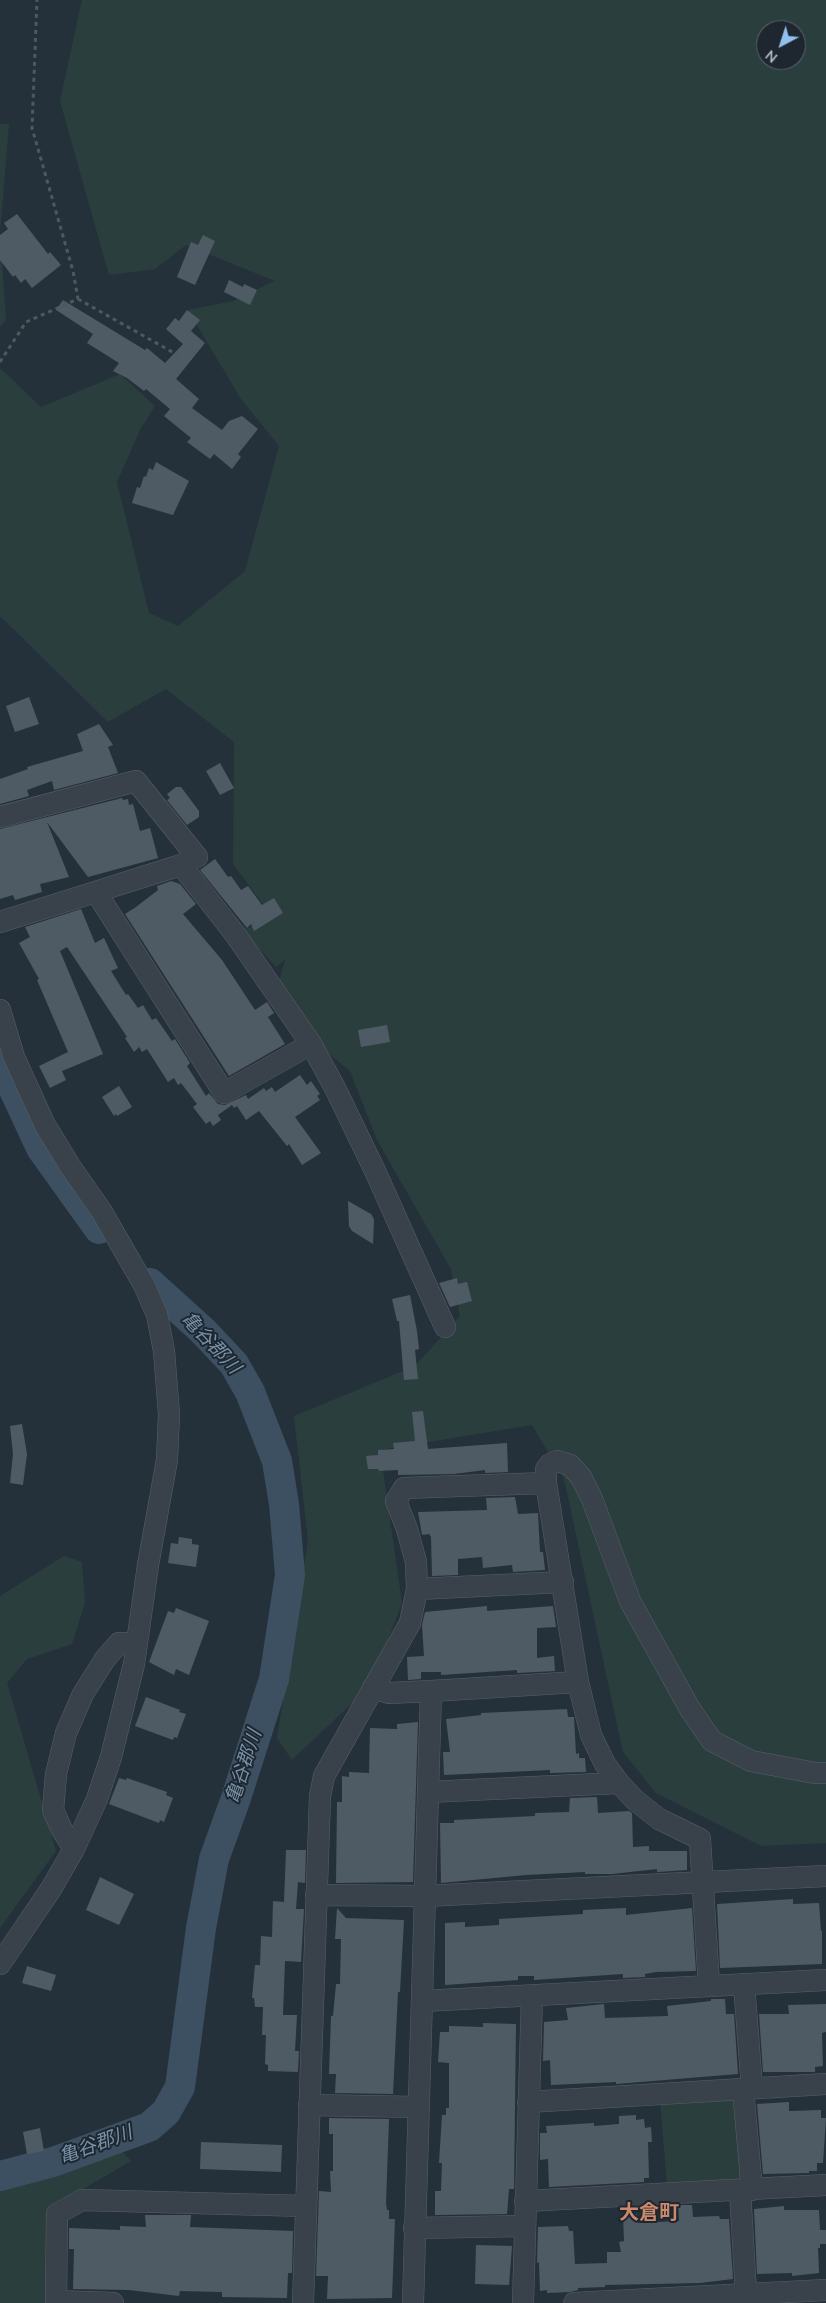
<!DOCTYPE html>
<meta charset="utf-8">
<style>
body{margin:0}
#map{position:relative;width:826px;height:2303px;overflow:hidden;background:#25313a;font-family:"Nunito Sans",sans-serif}
canvas{display:block}
.north{position:absolute;left:756px;top:20px;width:50px;height:50px;box-sizing:border-box;background:#1e2730;border:1px solid #5a636c;border-radius:50%;rotate:220deg;font-size:14px;font-weight:700;line-height:20px;text-align:center;color:#b4bdc6}
.north::after{content:'';display:block;margin:auto;width:18px;height:22px;background:#91c0ee;clip-path:polygon(50% 0,100% 100%,50% 72%,0 100%)}
</style>
<div id="map">
<canvas width="826" height="2303"></canvas>
<div class="north">N</div>
</div>
<script>
const g = document.querySelector('canvas').getContext('2d');
g.lineJoin = 'round';
function paint(path, color) { g.fillStyle = color; g.fill(path, 'evenodd'); }
const toPath = rows => new Path2D(rows.map(r => 'M' + r).join(''));
function trace(path, color, width, dash) { g.strokeStyle = color; g.lineWidth = width; g.lineCap = dash ? 'butt' : 'round'; g.setLineDash(dash || []); g.stroke(path); }
function label(font, color, halo, rows, align = 'center') {
  g.font = font + ' "Nunito Sans","Noto Sans JP",sans-serif'; g.lineWidth = 4; g.setLineDash([]); g.textBaseline = 'middle'; g.strokeStyle = halo; g.fillStyle = color; for (const [text, x, y, turn = 0] of rows) {
    g.save(); g.translate(x, y); g.rotate((+turn || 0) * Math.PI / 180); g.textAlign = isNaN(turn) ? turn : align; if (halo) g.strokeText(text, 0, 0); g.fillText(text, 0, 0); g.restore();
  }
}
paint(toPath([
 [82,0,826,0,826,1843,761,1846,656,1793,623,1752,564,1479,532,1425,380,1450,402,1603,370,1686,292,1760,277,1738,308,1541,294,1416,415,1366,460,1316,451,1269,377,1140,350,1071,272,1007,285,960,276,967,242,931,272,916,233,864,234,742,166,689,108,722,0,616,0,368,41,407,120,374,155,406,140,430,117,482,149,613,178,626,245,571,279,446,241,399,188,310,233,301,275,281,186,245,155,269,109,275,60,101],
 [766,30,796,30,796,60,766,60],
 [0,124,9,124,0,233,6,320,0,326],
 [64,1556,82,1562,85,1603,72,1644,27,1659,7,1683,56,1851,0,1928,0,1596],
 [738,2097,744,2181,667,2185,660,2100],
 [117,2146,131,2161,49,2209,45,2303,0,2303,0,2184]
]), '#2a3f3d');
trace(toPath([
 [0,1055,3,1066,41,1148,99,1229],
 [0,2176,53,2162,149,2127,166,2112,180,2087,201,1928,214,1859,236,1798,274,1679,290,1575,284,1504,277,1461,250,1392,234,1364,203,1331,150,1283]
]), '#3c5062', 30);
paint(toPath([
 [17,214,48,254,50,252,61,265,32,288,25,279,21,283,15,275,13,277,0,260,0,235,8,229,4,223],
 [203,235,215,241,195,285,177,277,191,242,198,245],
 [229,280,243,287,244,284,257,290,250,305,224,292],
 [63,300,140,347,145,350,147,348,165,363,183,344,166,329,175,318,179,321,187,310,200,320,191,331,205,343,176,379,199,399,192,408,222,430,229,421,242,416,258,429,238,454,241,457,232,469,214,454,210,459,187,442,191,438,164,416,170,409,146,389,144,391,127,378,113,371,119,363,87,343,93,334,56,310],
 [156,462,189,481,173,515,132,503,137,487,140,488,144,476,146,477,149,468,153,470],
 [29,697,39,724,15,732,6,706],
 [99,724,113,745,108,747,118,773,54,790,52,781,27,790,29,796,0,804,0,779,28,769,27,767,83,751,77,734],
 [220,763,234,788,220,795,206,771],
 [176,787,181,787,199,811,199,817,187,825,167,800,170,798,167,794],
 [122,798,123,800,128,799,129,805,133,804,140,831,150,828,158,858,88,877,47,822,69,877,40,884,42,892,15,900,13,895,0,899,0,829],
 [215,859,228,877,231,876,241,890,248,886,262,905,274,898,283,913,254,931,251,924,247,928,200,870],
 [171,881,180,884,196,904,183,914,222,960,255,1010,267,1002,274,1013,268,1017,285,1044,229,1076,125,914,136,907,158,890,157,886],
 [81,909,95,943,104,938,118,968,111,971,126,995,128,994,138,1008,143,1005,152,1020,156,1018,172,1041,175,1039,190,1063,187,1066,206,1096,209,1093,218,1104,225,1105,246,1095,248,1099,264,1088,266,1091,272,1087,275,1092,300,1075,307,1085,311,1081,320,1094,317,1096,320,1100,295,1117,321,1153,302,1165,289,1144,287,1146,259,1111,246,1120,237,1106,234,1108,232,1105,218,1115,221,1120,213,1126,210,1121,206,1124,193,1107,197,1104,181,1083,178,1085,174,1078,168,1082,147,1049,142,1052,139,1047,134,1052,125,1038,127,1037,67,947,60,951,103,1054,62,1071,66,1080,50,1088,39,1066,68,1052,37,980,39,979,19,943,30,937,25,927],
 [387,1025,390,1042,361,1047,358,1030],
 [119,1086,132,1107,117,1116,116,1114,114,1116,102,1097],
 [348,1201,371,1214,374,1219,373,1244,352,1231,349,1226],
 [457,1278,458,1284,467,1282,472,1301,450,1307,439,1283],
 [410,1295,417,1331,419,1349,415,1350,418,1379,404,1380,399,1321,397,1321,392,1299],
 [423,1411,428,1449,507,1443,508,1472,485,1473,485,1470,454,1474,398,1475,398,1470,379,1471,378,1469,368,1469,366,1456,378,1455,378,1450,394,1449,393,1443,415,1441,412,1412],
 [22,1424,27,1454,23,1485,10,1483,13,1454,10,1426],
 [515,1497,518,1514,538,1513,540,1552,543,1552,545,1570,513,1572,512,1565,483,1568,482,1557,458,1559,458,1575,432,1576,431,1537,429,1534,422,1535,418,1512,487,1510,486,1498],
 [179,1537,192,1539,192,1544,199,1545,196,1567,168,1563,171,1543,178,1544],
 [487,1606,487,1611,553,1606,556,1627,537,1628,537,1658,554,1656,555,1671,517,1673,517,1670,441,1675,441,1672,421,1672,421,1679,408,1680,407,1657,424,1656,422,1625,425,1612],
 [176,1608,209,1621,189,1675,176,1669,174,1675,149,1662,168,1611,174,1613],
 [146,1697,180,1710,179,1712,186,1714,177,1738,174,1737,173,1740,135,1726],
 [567,1709,568,1717,574,1717,576,1754,579,1753,579,1758,585,1758,586,1772,550,1773,550,1770,444,1775,443,1752,450,1752,446,1719,481,1715,481,1713],
 [418,1722,413,1882,336,1883,337,1802,342,1802,342,1776,349,1777,349,1772,369,1773,370,1728,397,1729,397,1724],
 [119,1778,126,1780,127,1778,167,1792,166,1795,173,1798,164,1822,160,1820,159,1823,109,1804],
 [597,1797,598,1813,629,1811,632,1813,633,1847,649,1846,649,1851,687,1851,687,1870,657,1872,657,1869,612,1874,585,1874,585,1872,526,1875,441,1883,440,1823,454,1823,454,1820,535,1816,535,1813,569,1812,570,1798],
 [286,1850,306,1850,305,1883,298,1882,296,1909,304,1909,301,1962,285,1961,283,2015,297,2015,295,2051,299,2051,298,2072,268,2071,268,2065,265,2064,266,2035,262,2035,263,2007,255,2007,254,1998,252,1998,255,1965,260,1965,261,1936,272,1937,273,1901,284,1902],
 [100,1877,134,1894,119,1925,86,1910],
 [793,1899,793,1904,819,1903,821,1931,822,1931,822,1964,720,1968,717,1904],
 [337,1908,346,1918,404,1920,400,1992,398,1992,393,2094,335,2093,336,2074,329,2074,331,2016,333,2016,336,1984,340,1984,341,1939,335,1939],
 [626,1908,626,1915,692,1908,696,1971,656,1972,645,1974,645,1977,623,1978,623,1974,534,1980,534,1976,518,1976,518,1980,445,1985,445,1923,465,1922,465,1927,499,1925,499,1919,583,1914,583,1910],
 [27,1966,56,1975,51,1991,22,1983],
 [711,1999,725,1999,726,2014,734,2014,738,2074,616,2084,616,2082,551,2085,550,2060,543,2061,544,2022,568,2020,566,2008,604,2004,605,2018,668,2016,667,2006,711,2001],
 [826,2004,826,2032,822,2033,823,2066,815,2067,815,2072,763,2072,759,2014,789,2014,788,2005],
 [483,2023,516,2024,514,2189,509,2189,507,2214,435,2215,435,2191,441,2191,442,2163,439,2163,442,2115,446,2115,446,2108,449,2108,449,2063,438,2062,440,2032,449,2032,449,2026,483,2027],
 [789,2102,789,2111,821,2110,821,2118,826,2118,823,2163,817,2163,817,2171,809,2171,809,2173,763,2174,757,2104],
 [636,2115,636,2120,644,2119,645,2128,651,2127,652,2142,648,2142,649,2178,644,2178,644,2182,549,2187,548,2159,540,2160,540,2133,547,2133,546,2126,594,2123,594,2126,619,2124,619,2116],
 [329,2118,389,2119,386,2203,387,2210,389,2210,389,2219,395,2219,392,2298,327,2299,328,2276,316,2276,319,2191,331,2192,330,2171,333,2171,333,2134,329,2134],
 [40,2128,44,2151,27,2154,23,2132],
 [201,2142,282,2145,281,2172,200,2169],
 [678,2205,692,2205,693,2217,719,2216,720,2219,729,2219,733,2279,700,2283,605,2285,605,2287,578,2288,578,2290,570,2292,547,2293,547,2290,540,2291,539,2262,537,2263,538,2227,568,2226,569,2231,573,2231,575,2264,607,2263,607,2252,621,2252,619,2242,624,2241,623,2215,637,2214,638,2223,679,2221],
 [784,2206,784,2210,819,2210,820,2230,826,2230,826,2244,820,2244,820,2248,818,2248,819,2273,792,2276,792,2273,757,2274,754,2209],
 [145,2215,191,2215,190,2227,293,2231,292,2273,288,2273,287,2298,222,2297,222,2292,180,2291,179,2296,129,2290,73,2289,74,2249,69,2249,69,2228,120,2230,120,2226,146,2227],
 [476,2245,512,2246,509,2285,475,2284]
]), '#4e5b65');
const minor = toPath([
 [0,817,136,781,197,857,181,865],
 [96,892,224,1093,311,1044],
 [0,922,181,865,235,934,311,1044,335,1088,376,1173,445,1327],
 [0,1010,14,1057,45,1125,70,1166,102,1212,144,1285,157,1315,164,1351,169,1414,167,1460,148,1565,134,1664,111,1757,97,1799,74,1849,51,1889,0,1964],
 [546,1483,546,1469,550,1464,557,1461,570,1465,581,1477,592,1499,630,1601,690,1709,712,1741,751,1761,815,1773,826,1773],
 [417,1589,563,1582],
 [373,1688,389,1693,431,1691],
 [428,1792,619,1783],
 [74,1849,62,1830,53,1810,56,1774,66,1733,83,1694,105,1659,119,1643,137,1643],
 [316,1895,425,1896,826,1876],
 [744,1984,752,2088],
 [422,2001,826,1980],
 [743,2089,752,2190],
 [528,2102,826,2084],
 [309,2105,418,2107],
 [740,2190,746,2294],
 [525,2201,826,2185],
 [414,2228,524,2226],
 [56,2301,113,2303],
 [56,2303,57,2214,82,2200,305,2206],
 [303,2303,320,1796,324,1776,410,1623,417,1589,416,1562,407,1529,396,1501,404,1488,546,1483,578,1682,591,1735,605,1764,619,1783,635,1800,659,1819,700,1839,709,1986],
 [413,2303,431,1691,578,1682],
 [523,2303,532,1995],
 [574,2303,826,2290]
]);
trace(minor, '#576069', 22);
trace(toPath([
 [78,299,183,358],
 [0,362,26,322,78,299,73,271,32,128,37,0]
]), '#495c5c', 3, [4, 4]);
trace(minor, '#39424b', 21);
label('italic 19px', '#7791a7', '#1e2730', [
 ["亀谷郡川",210,1344,47],
 ["亀谷郡川",245,1767,-72],
 ["亀谷郡川",96,2146,-20]
]);
label('bold 20px', '#cb896b', '#1e2730', [
 ["大倉町",649,2214]
]);
</script>
